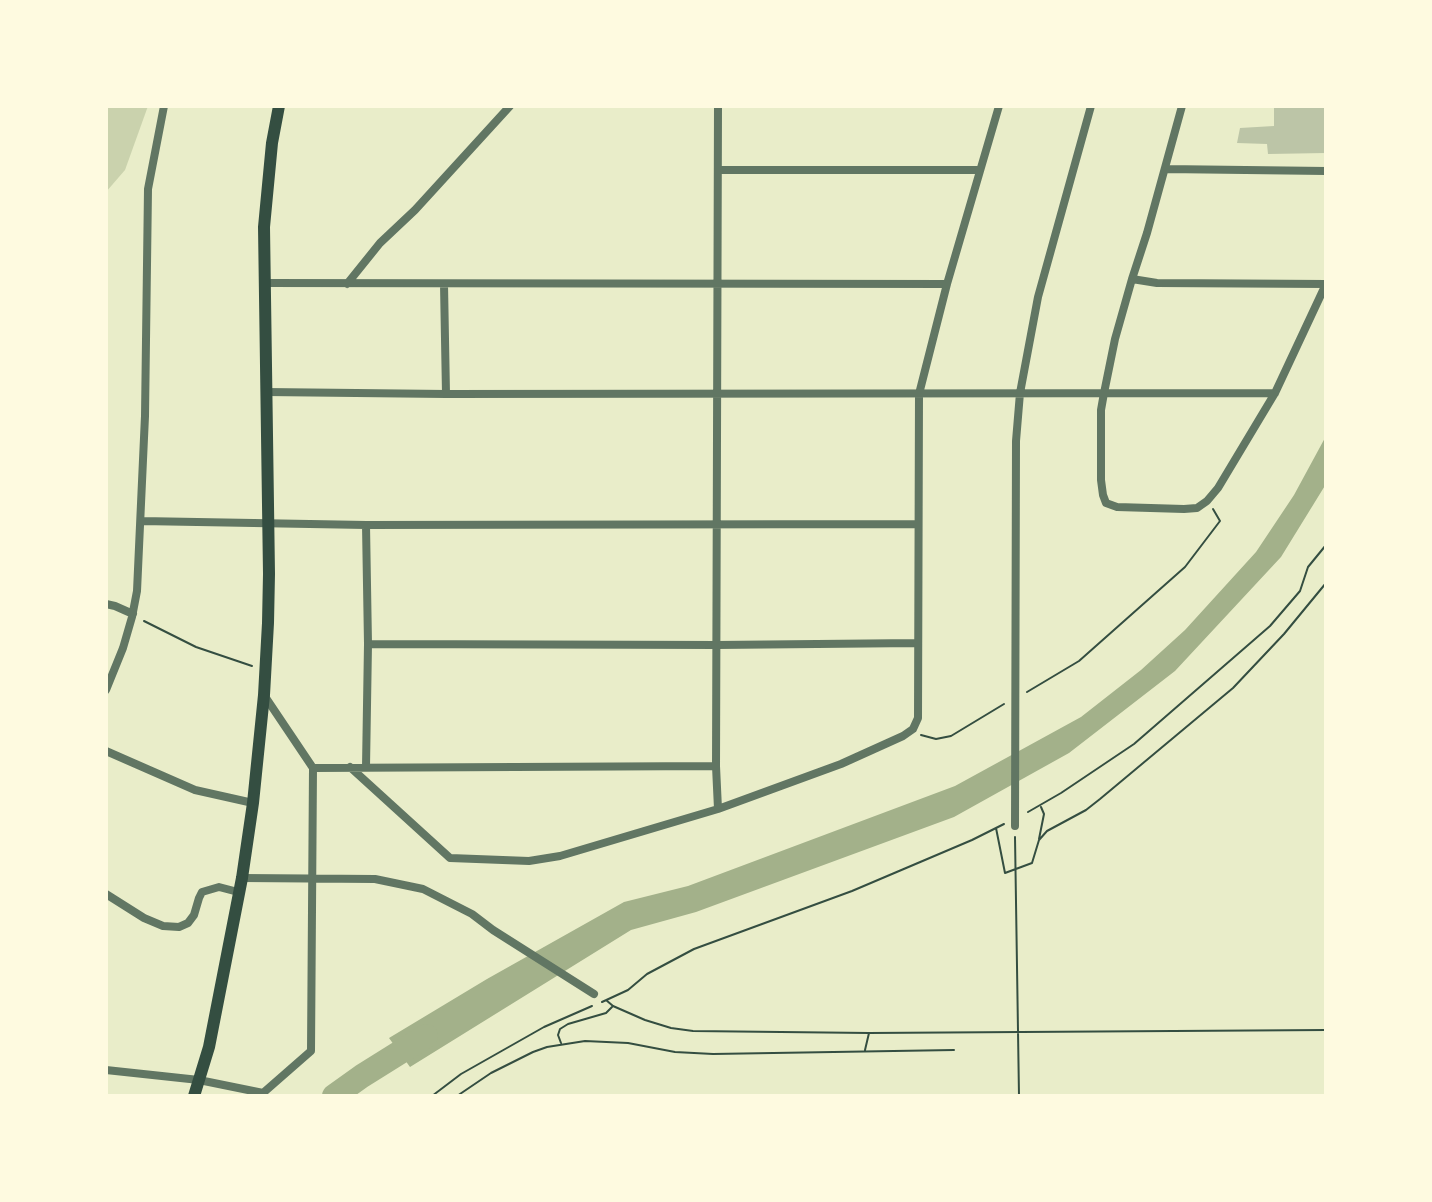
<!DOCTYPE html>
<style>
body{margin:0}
#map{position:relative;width:1432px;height:1202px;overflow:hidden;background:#e9edc9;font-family:Barlow,sans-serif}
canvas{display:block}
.frame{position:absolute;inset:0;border:108px solid #fefae0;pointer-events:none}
</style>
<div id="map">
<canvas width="1432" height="1202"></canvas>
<div class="frame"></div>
</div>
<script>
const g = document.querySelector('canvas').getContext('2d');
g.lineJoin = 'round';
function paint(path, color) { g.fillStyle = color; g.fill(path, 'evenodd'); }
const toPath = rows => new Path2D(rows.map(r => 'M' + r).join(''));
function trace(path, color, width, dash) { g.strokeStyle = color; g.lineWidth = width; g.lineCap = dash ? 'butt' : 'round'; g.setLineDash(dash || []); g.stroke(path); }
paint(toPath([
 [106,106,148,106,125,170,106,192]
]), '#cad2ad');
paint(toPath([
 [1326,436,1326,484,1281,557,1175,671,1069,753,954,817,696,912,631,930,410,1067,389,1038,487,979,624,902,688,886,955,786,1081,717,1141,670,1185,630,1256,552,1294,495]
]), '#a3b18a');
trace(toPath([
 [334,1096,362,1076,426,1036]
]), '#a3b18a', 24);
paint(toPath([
 [1274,106,1326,106,1326,153,1268,154,1267,144,1237,143,1240,128,1274,126]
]), '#bcc5a7');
trace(toPath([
 [144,621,196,647,252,666],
 [1027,692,1079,661,1185,567,1220,521,1213,509],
 [921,735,936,739,951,736,1004,704],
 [1028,812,1061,793,1134,744,1270,626,1300,591,1308,567,1326,545],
 [996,828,1005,873,1032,863,1039,840,1047,831,1086,810,1100,799,1233,688,1284,634,1326,583],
 [1015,837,1019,1096],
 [1039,839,1044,814,1041,807],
 [606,1000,613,1006,645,1020,671,1028,693,1031,869,1033,1326,1030],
 [602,1002,628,990,647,974,694,949,852,891,972,840,1004,824],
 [561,1043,558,1035,560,1029,568,1024,606,1013,612,1007],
 [865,1050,869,1033],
 [432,1096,461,1074,544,1027,592,1006],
 [457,1096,491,1073,533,1052,547,1047,585,1041,628,1043,675,1052,713,1054,954,1050]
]), '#344e41', 2);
trace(toPath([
 [718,106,716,766,718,809],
 [1182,106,1147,233,1132,279,1115,339,1104,393,1101,410,1101,480,1103,495,1106,503,1117,507,1184,509,1197,508,1207,501,1218,488,1275,393,1326,284],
 [1165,169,1326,171],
 [719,170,980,170],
 [1132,279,1157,283,1326,284],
 [265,283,947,284],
 [347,284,380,243,415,210,510,106],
 [444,284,446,394],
 [266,392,446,394,1275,393],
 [141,521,366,525,918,524],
 [366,525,368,644,366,767],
 [106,604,115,606,133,614],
 [368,644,717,645,917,643],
 [106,690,123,648,132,617,137,591,145,416,148,189,164,106],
 [264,695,313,768],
 [106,751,195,790,253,803],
 [350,767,450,858,529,861,560,856,718,809,841,764,903,736,913,729,918,718,919,394,947,284,999,106],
 [1015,826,1016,441,1020,393,1038,297,1091,106],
 [242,878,375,879,423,889,472,914,493,930,594,994],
 [106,894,144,918,163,926,179,927,188,923,194,915,199,898,202,892,219,887,238,892],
 [106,1070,199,1080,263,1093,311,1051,313,768,716,766]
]), '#617663', 8);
trace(toPath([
 [194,1096,209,1047,242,878,253,803,264,695,268,623,269,574,264,227,272,143,279,106]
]), '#344e41', 12);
</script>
